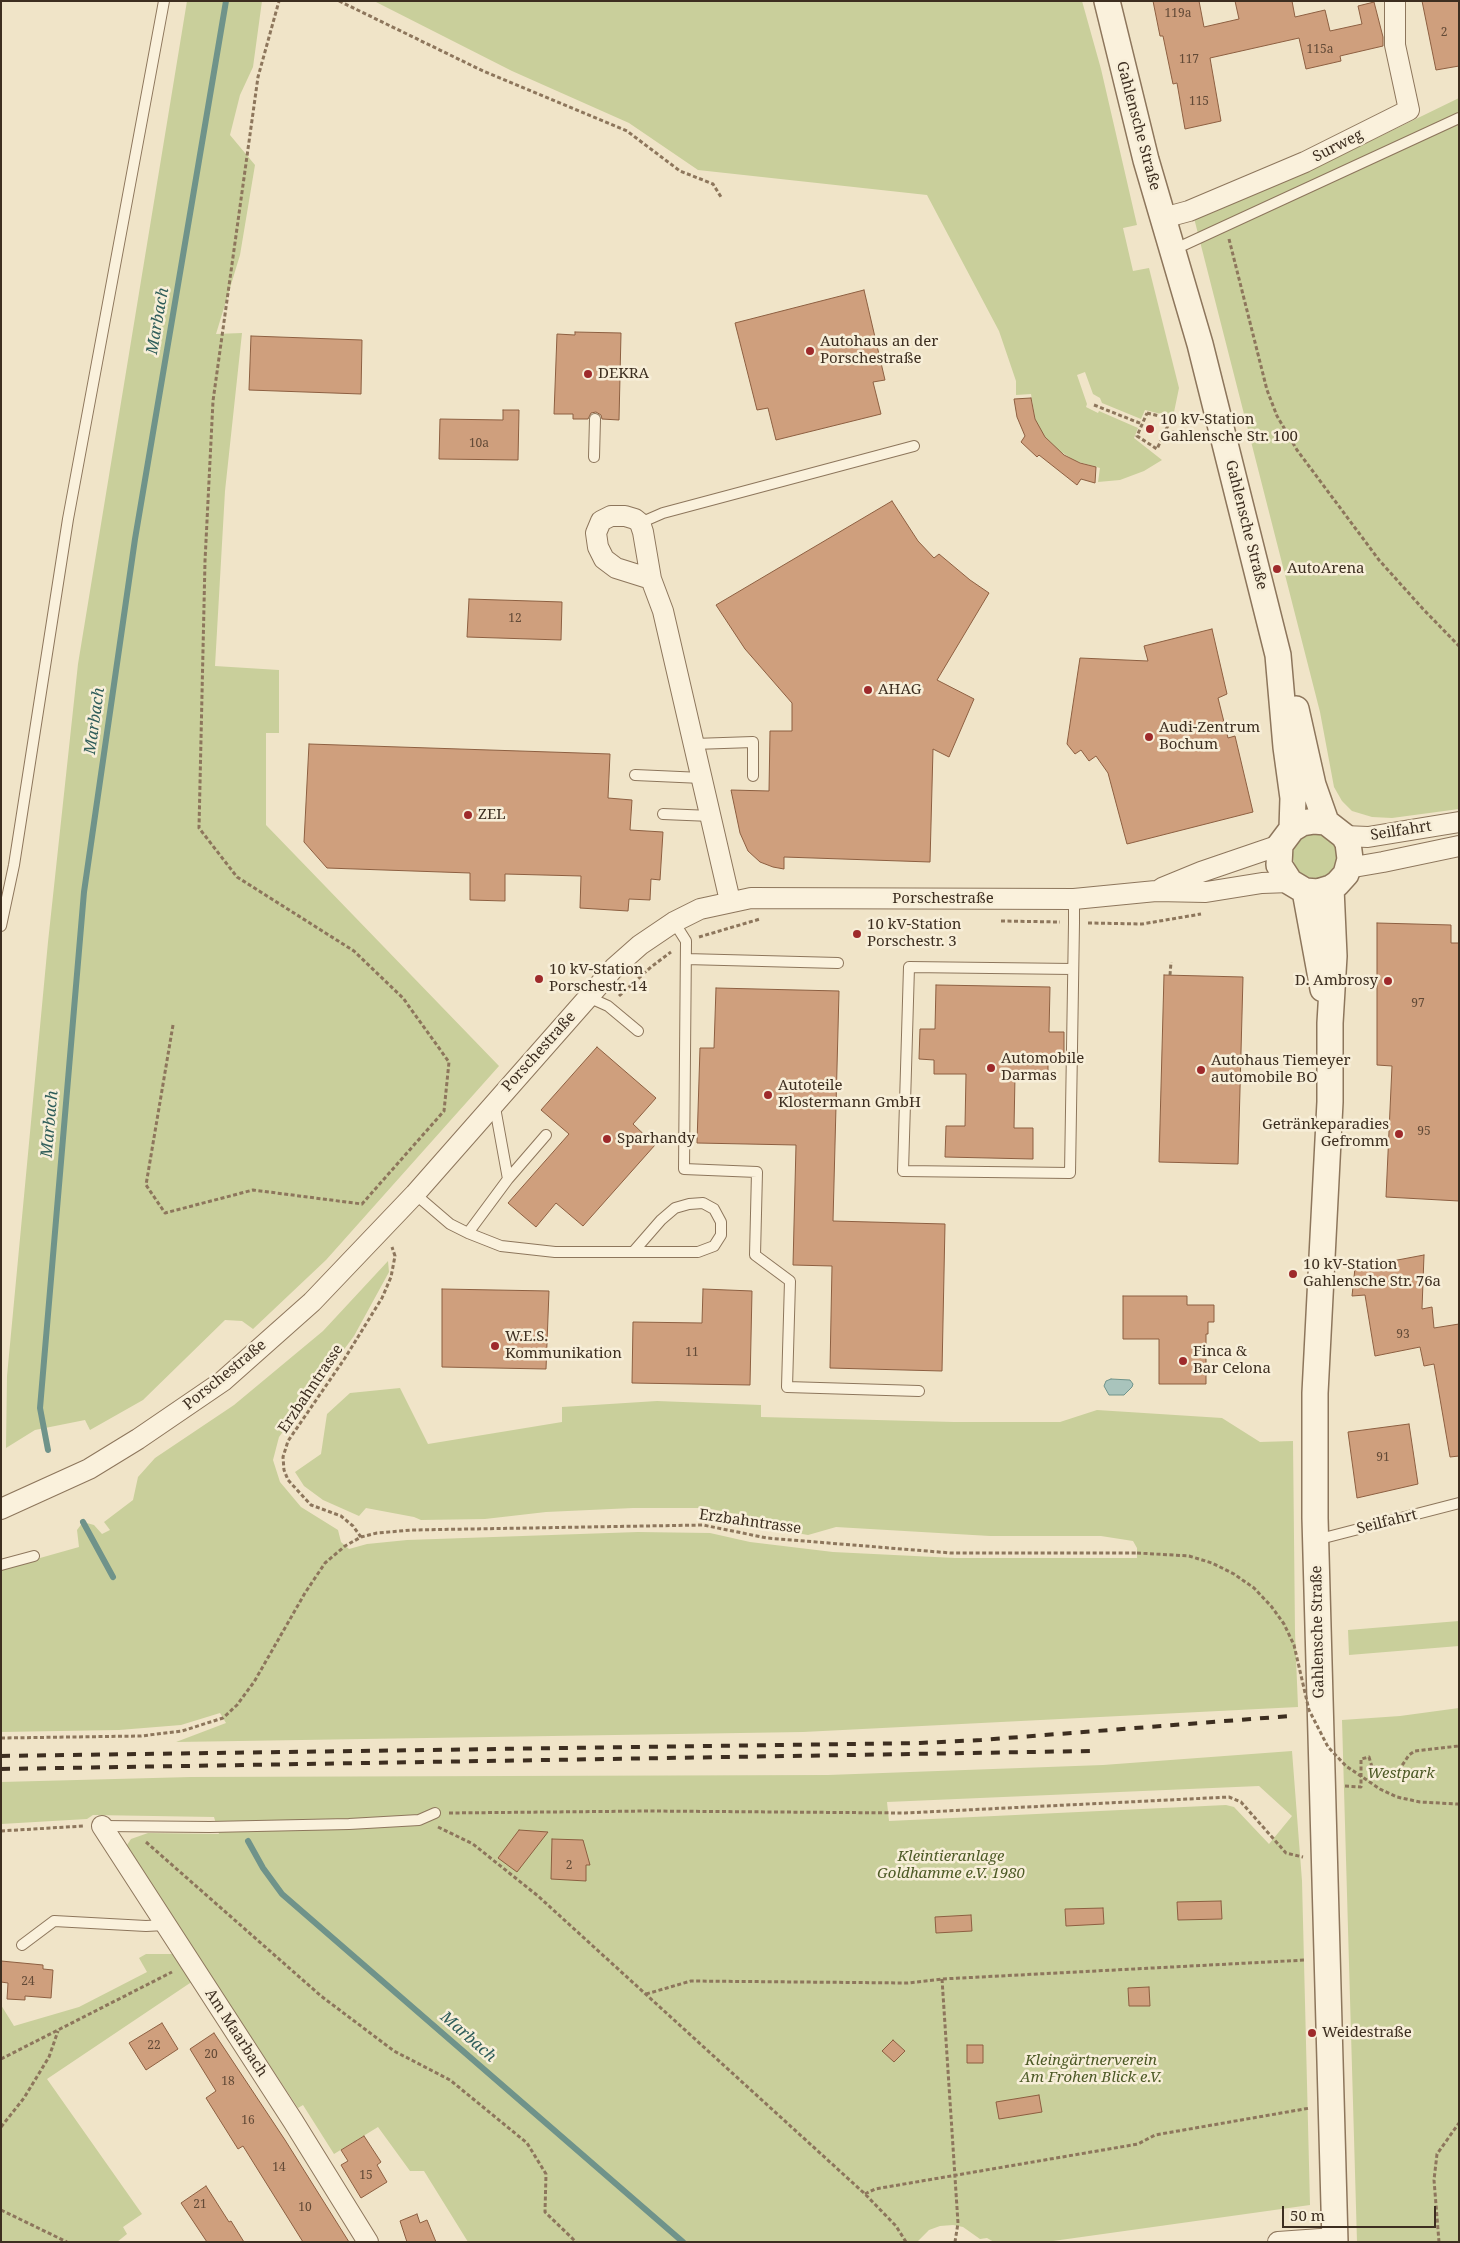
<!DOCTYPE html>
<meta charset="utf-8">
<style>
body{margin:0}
#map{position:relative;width:1460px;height:2243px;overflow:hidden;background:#f0e4c8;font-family:"Noto Serif",serif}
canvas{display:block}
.frame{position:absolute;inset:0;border:2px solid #3d2e20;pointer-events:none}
.scale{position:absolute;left:1282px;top:2206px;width:154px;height:22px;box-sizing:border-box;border:2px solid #3d2e20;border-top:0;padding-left:6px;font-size:15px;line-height:18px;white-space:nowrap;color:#3d2e20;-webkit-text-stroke:4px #f7eed8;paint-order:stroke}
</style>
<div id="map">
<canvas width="1460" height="2243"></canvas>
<div class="frame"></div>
<div class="scale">50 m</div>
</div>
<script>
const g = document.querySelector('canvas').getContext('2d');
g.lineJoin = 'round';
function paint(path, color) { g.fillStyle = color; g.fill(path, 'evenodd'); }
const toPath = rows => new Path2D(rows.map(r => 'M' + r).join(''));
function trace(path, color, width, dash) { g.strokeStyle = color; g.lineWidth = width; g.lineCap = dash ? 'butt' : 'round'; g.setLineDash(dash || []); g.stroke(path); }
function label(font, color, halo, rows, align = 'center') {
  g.font = font + ' "Noto Serif",serif'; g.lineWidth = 5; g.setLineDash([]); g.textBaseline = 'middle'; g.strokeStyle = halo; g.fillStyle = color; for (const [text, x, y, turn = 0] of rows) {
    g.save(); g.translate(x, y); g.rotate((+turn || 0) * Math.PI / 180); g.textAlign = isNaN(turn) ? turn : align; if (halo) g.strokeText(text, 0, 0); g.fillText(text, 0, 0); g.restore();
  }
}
paint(toPath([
 [187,1,262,1,253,67,240,95,230,135,255,165,240,255,216,334,242,333,225,491,215,666,279,670,279,733,266,733,266,825,499,1066,326,1260,253,1329,242,1321,225,1320,143,1400,90,1430,85,1420,35,1430,6,1448,7,1376,48,942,78,664],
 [374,1,1082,1,1101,69,1137,225,1123,228,1133,271,1149,268,1179,388,1173,417,1145,410,1141,419,1102,403,1100,398,1093,394,1085,372,1077,375,1087,404,1086,407,1098,413,1099,411,1138,428,1134,438,1162,460,1144,471,1120,480,1098,482,1100,468,1075,461,1055,448,1041,432,1035,419,1031,394,1016,395,1016,381,999,331,927,195,698,170,629,123,512,71],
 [1459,98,1459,809,1392,818,1372,817,1352,811,1342,801,1334,787,1320,712,1194,218,1346,153],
 '1293 856a22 22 0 1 1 44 0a22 22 0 1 1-44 0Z',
 [388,1261,389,1272,354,1336,279,1437,273,1460,280,1482,301,1507,338,1530,341,1542,349,1549,367,1544,407,1540,638,1532,710,1533,750,1542,833,1552,955,1558,1137,1558,1137,1548,1133,1541,1101,1536,990,1536,836,1527,808,1535,763,1527,747,1516,706,1508,633,1508,546,1512,485,1519,421,1520,414,1517,366,1508,359,1516,323,1500,304,1486,295,1472,321,1454,327,1414,350,1393,400,1388,428,1444,562,1422,562,1407,657,1401,761,1405,761,1417,954,1422,1060,1422,1097,1410,1222,1418,1260,1442,1293,1441,1295,1633,1298,1707,803,1732,176,1742,226,1723,220,1713,181,1725,119,1730,1,1732,1,1569,79,1547,77,1530,83,1522,94,1525,102,1534,110,1530,104,1522,133,1500,138,1477,155,1458,234,1405,323,1331],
 [1459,1621,1459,1646,1349,1655,1348,1630],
 [1459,1708,1459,2242,1357,2242,1342,1720,1400,1716],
 [1292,1751,1302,1881,1310,2205,1046,2242,994,2242,987,2238,980,2239,963,2227,953,2225,940,2226,929,2230,917,2242,468,2242,424,2171,410,2171,378,2127,334,2154,303,2105,298,2108,208,1972,125,1853,127,1845,131,1839,148,1833,219,1834,214,1817,93,1815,87,1819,1,1824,1,1782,191,1777,828,1775,1103,1765],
 [1259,1786,1292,1816,1269,1844,1234,1807,1226,1805,889,1821,887,1802],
 [146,1954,174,1954,193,1981,47,2079,142,2214,123,2227,127,2234,117,2242,1,2242,1,2005,14,2026,79,2007,147,1972,139,1958]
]), '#c9cf9b');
const water = toPath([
 [1111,1379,1130,1380,1133,1384,1132,1387,1124,1395,1109,1395,1104,1386,1106,1381,1111,1379]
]);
paint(water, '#a9c4bc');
trace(water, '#6f938a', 1);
trace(toPath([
 [48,1450,40,1408,84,892,135,539,226,1],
 [83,1522,113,1577],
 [248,1841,263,1868,282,1894,683,2242]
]), '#6f938a', 6);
const building = toPath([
 [1153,1,1199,1,1204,27,1239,19,1235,1,1292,1,1295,17,1325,10,1330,31,1362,24,1358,6,1374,2,1383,37,1383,46,1340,56,1341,61,1306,69,1299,38,1210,58,1221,121,1185,129,1177,83,1173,84,1163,36,1160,36,1153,1],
 [1422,1,1459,1,1459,66,1436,70,1422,1],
 [864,290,885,380,873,382,881,414,776,440,768,408,757,410,735,323,864,290],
 [575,332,621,333,619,420,602,419,601,415,596,412,591,413,588,419,573,419,573,414,554,414,557,334,575,335,575,332],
 [251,336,362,340,361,394,249,390,251,336],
 [1031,398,1035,419,1045,437,1064,455,1080,463,1096,467,1095,483,1081,479,1077,485,1039,455,1037,457,1021,442,1025,436,1017,417,1014,399,1031,398],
 [503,410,519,410,518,460,439,459,440,419,503,420,503,410],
 [892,501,918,541,934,558,939,554,970,580,989,593,937,680,974,699,949,757,933,749,930,862,784,857,784,869,773,867,760,862,748,851,740,833,731,790,769,791,770,731,792,731,792,703,745,649,716,605,892,501],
 [469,599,562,602,561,640,467,637,469,599],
 [1212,629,1227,694,1218,698,1228,738,1235,736,1253,812,1127,844,1108,773,1096,756,1089,761,1081,750,1075,754,1067,744,1080,658,1148,661,1144,646,1212,629],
 [309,744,610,754,608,798,632,800,630,830,663,832,660,880,651,879,650,900,629,899,628,911,580,908,581,876,505,874,505,901,470,900,470,873,327,868,304,842,309,744],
 [1377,923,1451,925,1451,943,1459,943,1459,1201,1386,1197,1392,1066,1377,1065,1377,923],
 [1164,975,1243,977,1238,1164,1159,1162,1164,975],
 [936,985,1050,987,1049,1032,1064,1032,1064,1063,1048,1063,1048,1076,1015,1076,1014,1128,1033,1128,1033,1159,945,1157,946,1126,965,1126,966,1074,934,1074,934,1060,919,1059,920,1029,935,1029,936,985],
 [716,988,839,991,833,1221,945,1224,942,1371,830,1368,832,1266,793,1265,796,1145,697,1143,700,1048,714,1048,716,988],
 [597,1047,656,1098,633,1124,655,1145,583,1226,556,1203,536,1227,508,1203,569,1134,541,1110,597,1047],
 [1424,1255,1422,1309,1432,1307,1434,1328,1459,1324,1459,1456,1450,1457,1434,1364,1424,1366,1420,1347,1375,1356,1365,1295,1352,1296,1355,1268,1424,1255],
 [442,1289,549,1291,546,1369,442,1367,442,1289],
 [703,1289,752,1291,750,1385,632,1383,633,1322,702,1323,703,1289],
 [1123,1296,1187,1296,1187,1305,1214,1305,1214,1322,1208,1322,1208,1334,1206,1334,1206,1384,1159,1384,1159,1339,1123,1339,1123,1296],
 [1409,1424,1418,1484,1357,1498,1348,1432,1409,1424],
 [519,1830,548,1832,517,1872,498,1858,519,1830],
 [552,1839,583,1840,590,1865,586,1865,586,1881,551,1879,552,1839],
 [1221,1901,1222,1919,1178,1920,1177,1902,1221,1901],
 [1103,1908,1104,1924,1066,1926,1065,1909,1103,1908],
 [971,1915,972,1931,936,1933,935,1917,971,1915],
 [1,1961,43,1965,43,1969,53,1970,51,1998,25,1996,25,2000,7,1999,8,1983,1,1982,1,1961],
 [1149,1987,1150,2006,1129,2006,1128,1988,1149,1987],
 [162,2023,178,2049,146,2070,129,2043,162,2023],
 [214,2033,285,2140,349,2242,303,2242,243,2146,238,2149,206,2098,216,2091,190,2049,214,2033],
 [893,2040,905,2051,894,2062,882,2051,893,2040],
 [967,2045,983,2045,983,2063,967,2063,967,2045],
 [1039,2095,1042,2112,999,2119,996,2102,1039,2095],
 [364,2136,381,2162,377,2165,387,2182,361,2198,341,2165,348,2161,341,2150,364,2136],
 [206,2186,229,2222,231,2221,244,2242,207,2242,181,2203,206,2186],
 [417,2214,420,2223,427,2220,436,2242,407,2242,400,2221,417,2214]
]);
paint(building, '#cf9f7d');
trace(building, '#8d5f41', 1);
const service = toPath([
 [1173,250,1459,118],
 [594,457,595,419],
 [640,523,663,513,914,446],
 [694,744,753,742,753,776],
 [635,775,702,778],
 [663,814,711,816],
 [674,922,686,941,684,1169,757,1172,755,1255,790,1281,787,1387,919,1391],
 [1,926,14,865,68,519,164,1],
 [686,959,838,963],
 [1073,969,909,967,903,1171,1070,1173,1074,923,1074,899],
 [588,997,608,1006,638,1031],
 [494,1102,508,1179,546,1135],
 [415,1194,450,1224,468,1233,501,1246,555,1252,698,1252,714,1246,721,1235,721,1222,714,1209,703,1203,689,1204,675,1208,661,1220,634,1251],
 [468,1233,508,1179],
 [1316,1540,1459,1503],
 [1,1565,34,1556],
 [102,1826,210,1827,349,1824,419,1820,435,1813],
 [22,1945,54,1921,146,1926,165,1925]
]);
const minor = toPath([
 [1163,218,1189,211,1305,162,1409,110,1395,45,1395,1],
 [651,579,616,568,604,559,598,547,596,533,601,521,611,516,625,516,635,519,640,523,643,532,651,579,663,611,730,901],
 [1344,836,1368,837,1459,822],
 [1348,868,1383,862,1459,846],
 [1162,888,1201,872,1280,845],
 [1,1509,89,1469,138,1439,223,1381,312,1302,415,1194,614,968,640,945,674,922,700,909,751,898,1074,899,1156,891,1206,892,1262,883,1290,882],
 [102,1826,293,2121,368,2242],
 [1278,2242,1335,2238]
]);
const tertiary = toPath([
 [1107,1,1146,160,1200,344,1278,655,1286,747,1293,798,1292,829,1280,845,1279,865,1290,882,1305,891,1318,892,1331,888,1337,884,1346,874,1350,859,1348,843,1344,836,1326,822,1314,821,1302,823,1292,829],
 [1296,709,1313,785,1326,822],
 [1331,888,1334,956,1330,1023,1330,1102,1315,1393,1315,1518,1335,2242],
 [1305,891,1323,989]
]);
trace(service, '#8d765c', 12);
trace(minor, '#8d765c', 22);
trace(tertiary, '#8d765c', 28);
trace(toPath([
 [339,1,483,71,627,131,680,171,713,184,721,197],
 [1229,239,1267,390,1277,416,1297,450,1379,560,1423,609,1459,646],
 [1094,405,1142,424],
 [1147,413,1171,419,1157,449,1137,436,1147,413],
 [1166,431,1201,437],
 [1001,921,1060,922],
 [1088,923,1142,924,1201,914],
 [699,937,760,919],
 [1170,975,1171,962],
 [619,996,651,967,671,952],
 [173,1025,146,1185,165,1213,253,1190,362,1204,444,1111,449,1062,403,998,354,951,237,877,199,828,205,561,213,401,258,77,279,1],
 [361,1537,353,1526,341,1516,311,1505,288,1480,284,1470,283,1457,288,1441,345,1358,382,1298,391,1277,395,1256,392,1247],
 [1,1738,141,1736,182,1731,223,1718,237,1705,254,1682,305,1593,325,1563,345,1546,361,1537,377,1533,412,1530,703,1525,767,1538,951,1553,1137,1553],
 [1345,1786,1361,1787,1361,1759,1369,1757,1375,1777,1399,1770,1409,1755,1415,1751,1459,1746],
 [1457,1804,1459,1804],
 [449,1813,649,1811,905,1813,1229,1797,1241,1802,1286,1853,1303,1857],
 [438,1827,473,1844,538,1896,865,2194,896,2226,906,2242],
 [1,1831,83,1826],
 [146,1842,321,1996,394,2051,450,2080,527,2143,546,2174,545,2212,576,2242],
 [942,1979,958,2223,955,2242],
 [646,1994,691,1981,908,1983,942,1979,1306,1960],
 [1,2059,172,1972],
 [1,2127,24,2098,49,2057,58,2031],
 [865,2194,875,2189,1138,2144,1155,2135,1310,2108],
 [1,2210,67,2242],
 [1439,2242,1434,2180,1437,2154,1459,2123]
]), '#8d765c', 3, [4, 2.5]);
trace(service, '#faf1dc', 10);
trace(minor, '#faf1dc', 20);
trace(tertiary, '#faf1dc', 25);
trace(toPath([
 [1,1756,920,1743,981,1740,1290,1716],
 [1,1769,1091,1751]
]), '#3d2e20', 4, [9, 9]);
trace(toPath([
 [1137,1553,1189,1556,1212,1563,1234,1574,1254,1588,1271,1606,1284,1624,1294,1645,1309,1710,1328,1747,1346,1766,1380,1789,1397,1797,1420,1802,1457,1804]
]), '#8d765c', 3, [4, 2.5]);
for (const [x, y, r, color] of [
 [810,351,5,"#9e2a2b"],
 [588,374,5,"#9e2a2b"],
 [1150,429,5,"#9e2a2b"],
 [1277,569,5,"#9e2a2b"],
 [868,690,5,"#9e2a2b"],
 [1149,737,5,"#9e2a2b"],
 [468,815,5,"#9e2a2b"],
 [857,934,5,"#9e2a2b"],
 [539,979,5,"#9e2a2b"],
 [1388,981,5,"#9e2a2b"],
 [991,1068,5,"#9e2a2b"],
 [1201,1070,5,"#9e2a2b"],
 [768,1095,5,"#9e2a2b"],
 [1399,1134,5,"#9e2a2b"],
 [607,1139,5,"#9e2a2b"],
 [1293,1274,5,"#9e2a2b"],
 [495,1346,5,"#9e2a2b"],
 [1183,1361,5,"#9e2a2b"],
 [1312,2033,5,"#9e2a2b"]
]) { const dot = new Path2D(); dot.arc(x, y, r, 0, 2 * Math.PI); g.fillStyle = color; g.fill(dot); trace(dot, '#f7eed8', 2); }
label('12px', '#624a37', null, [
 ["119a",1178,14],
 ["2",1444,33],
 ["115a",1320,50],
 ["117",1189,60],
 ["115",1199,102],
 ["10a",479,444],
 ["12",515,619],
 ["97",1418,1004],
 ["95",1424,1132],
 ["93",1403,1335],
 ["11",692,1353],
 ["91",1383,1458],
 ["2",569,1866],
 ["24",28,1982],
 ["22",154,2046],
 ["20",211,2055],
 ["18",228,2082],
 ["16",248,2121],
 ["14",279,2168],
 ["15",366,2176],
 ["21",200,2205],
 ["10",305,2208]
]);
label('15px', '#3d2e20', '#f7eed8', [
 ["Gahlensche Straße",1138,126,75],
 ["Surweg",1338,146,-27],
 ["Gahlensche Straße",1246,525,76],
 ["Seilfahrt",1401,831,-9],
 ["Porschestraße",943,899],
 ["Porschestraße",539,1052,-48],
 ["Porschestraße",225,1375,-39],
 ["Erzbahntrasse",311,1389,-56],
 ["Erzbahntrasse",750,1522,8],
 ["Seilfahrt",1387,1522,-14],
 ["Gahlensche Straße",1318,1632,-91],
 ["Am Maarbach",236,2033,57]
]);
label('15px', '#3d2e20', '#f7eed8', [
 ["Autohaus an der",820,342],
 ["Porschestraße",820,359],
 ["DEKRA",598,374],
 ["10 kV-Station",1160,420],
 ["Gahlensche Str. 100",1160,437],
 ["AutoArena",1287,569],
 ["AHAG",878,690],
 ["Audi-Zentrum",1159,728],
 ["Bochum",1159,745],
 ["ZEL",478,815],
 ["10 kV-Station",867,925],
 ["Porschestr. 3",867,942],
 ["10 kV-Station",549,970],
 ["Porschestr. 14",549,987],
 ["D. Ambrosy",1378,981,"right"],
 ["Automobile",1001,1059],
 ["Darmas",1001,1076],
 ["Autohaus Tiemeyer",1211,1061],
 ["automobile BO",1211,1078],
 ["Autoteile",778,1086],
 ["Klostermann GmbH",778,1103],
 ["Getränkeparadies",1389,1125,"right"],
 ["Gefromm",1389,1142,"right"],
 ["Sparhandy",617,1139],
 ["10 kV-Station",1303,1265],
 ["Gahlensche Str. 76a",1303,1282],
 ["W.E.S.",505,1337],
 ["Kommunikation",505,1354],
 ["Finca &",1193,1352],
 ["Bar Celona",1193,1369],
 ["Weidestraße",1322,2033]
], 'left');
label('italic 15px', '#4d5a26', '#f7eed8', [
 ["Westpark",1401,1774],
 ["Kleintieranlage",951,1857],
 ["Goldhamme e.V. 1980",951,1874],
 ["Kleingärtnerverein",1091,2061],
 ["Am Frohen Blick e.V.",1091,2078]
]);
label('italic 16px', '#2f5d5a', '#f7eed8', [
 ["Marbach",158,321,-80],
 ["Marbach",95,721,-82],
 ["Marbach",50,1124,-85],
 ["Marbach",468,2037,41]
]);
</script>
